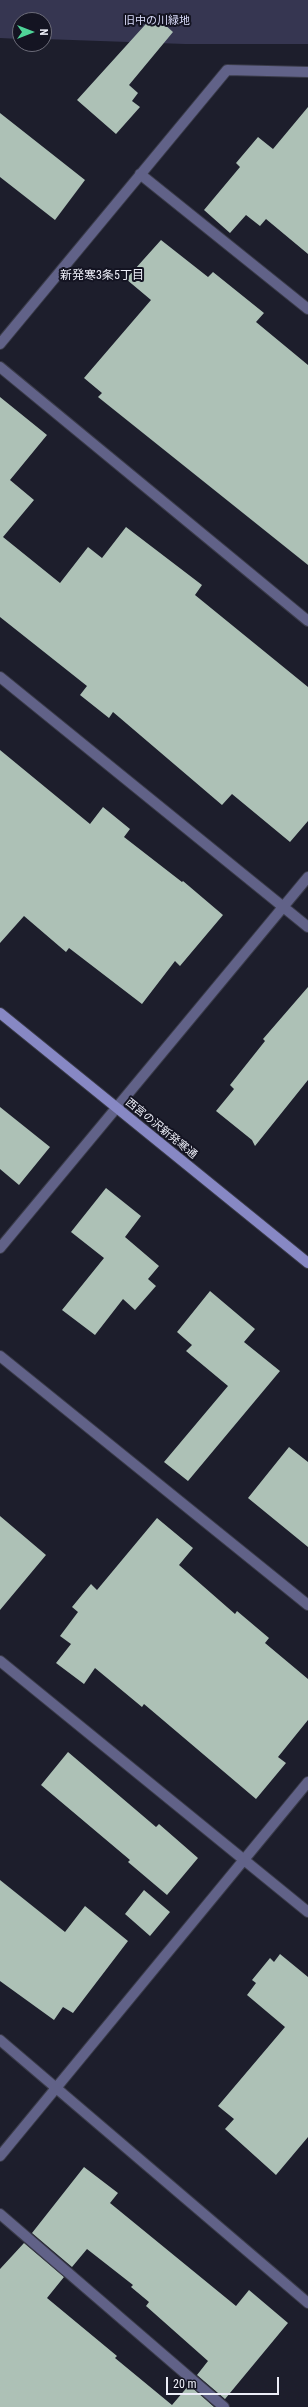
<!DOCTYPE html>
<meta charset="utf-8">
<style>
body{margin:0}
#map{position:relative;width:308px;height:2407px;overflow:hidden;background:#1d1e2c;font-family:"Roboto Condensed",sans-serif}
canvas{display:block}
.north{position:absolute;left:12px;top:12px;width:40px;height:40px;box-sizing:border-box;background:#141422;border:1px solid #6b6b78;border-radius:50%;rotate:90deg;font-size:11px;font-weight:700;line-height:16px;text-align:center;color:#edeef8}
.north::after{content:'';display:block;margin:auto;width:14px;height:18px;background:#4fd398;clip-path:polygon(50% 0,100% 100%,50% 72%,0 100%)}
.scale{position:absolute;left:166px;top:2377px;width:113px;height:18px;box-sizing:border-box;border:2px solid #edeef8;border-top:0;padding-left:5px;font-size:12px;line-height:14px;white-space:nowrap;color:#edeef8;-webkit-text-stroke:3px #141422;paint-order:stroke}
</style>
<div id="map">
<canvas width="308" height="2407"></canvas>
<div class="north">N</div>
<div class="scale">20 m</div>
</div>
<script>
const g = document.querySelector('canvas').getContext('2d');
g.lineJoin = 'round';
function paint(path, color) { g.fillStyle = color; g.fill(path, 'evenodd'); }
const toPath = rows => new Path2D(rows.map(r => 'M' + r).join(''));
function trace(path, color, width, dash) { g.strokeStyle = color; g.lineWidth = width; g.lineCap = dash ? 'butt' : 'round'; g.setLineDash(dash || []); g.stroke(path); }
function label(font, color, halo, rows, align = 'center') {
  g.font = font + ' "Roboto Condensed","Noto Sans JP",sans-serif'; g.lineWidth = 4; g.setLineDash([]); g.textBaseline = 'middle'; g.strokeStyle = halo; g.fillStyle = color; for (const [text, x, y, turn = 0] of rows) {
    g.save(); g.translate(x, y); g.rotate((+turn || 0) * Math.PI / 180); g.textAlign = isNaN(turn) ? turn : align; if (halo) g.strokeText(text, 0, 0); g.fillText(text, 0, 0); g.restore();
  }
}
paint(toPath([
 [0,0,308,0,308,44,185,44,44,39,44,20,20,20,20,39,0,38]
]), '#363651');
paint(toPath([
 [154,15,173,32,129,85,138,93,132,101,140,107,116,134,77,100],
 [308,107,308,254,266,219,260,226,246,215,230,233,204,210,240,167,236,163,258,137,273,149],
 [0,113,85,180,55,220,0,177],
 [161,240,208,277,213,272,264,313,256,322,308,365,308,565,98,397,102,393,84,378,151,300,126,279],
 [0,397,47,435,10,480,34,500,3,537,60,583,88,547,102,558,126,527,202,585,195,595,308,687,308,821,290,842,232,794,222,805,113,712,109,718,80,695,87,686,0,617],
 [0,750,90,824,103,807,130,829,124,837,182,882,183,881,223,915,180,966,175,961,142,1004,69,948,66,952,24,916,0,943],
 [308,987,308,1080,255,1146,252,1140,216,1111,234,1089,230,1085,265,1041,263,1039],
 [0,1107,50,1147,19,1185,0,1169],
 [106,1188,141,1216,125,1237,159,1266,148,1279,156,1286,135,1310,123,1299,95,1335,62,1310,104,1258,71,1232],
 [210,1291,255,1329,244,1342,280,1371,188,1481,164,1462,228,1386,186,1351,192,1345,177,1332],
 [289,1447,308,1462,308,1547,248,1498],
 [0,1516,46,1555,0,1610],
 [157,1518,193,1548,179,1565,235,1614,237,1611,269,1638,265,1643,308,1679,308,1720,278,1757,286,1763,256,1799,144,1704,142,1707,95,1668,84,1684,56,1663,71,1644,60,1636,78,1612,72,1607,91,1584,97,1590],
 [68,1752,156,1827,159,1824,198,1858,167,1895,128,1862,130,1860,41,1785],
 [0,1880,65,1932,85,1906,128,1941,73,2013,63,2007,54,2020,0,1981],
 [144,1890,170,1912,150,1936,125,1914],
 [280,1954,308,1977,308,2137,276,2175,225,2129,234,2119,218,2106,285,2027,247,1995,256,1983,252,1980,270,1958,274,1962],
 [84,2167,118,2193,110,2203,236,2306,249,2290,288,2323,225,2399,197,2375,208,2361,146,2306,149,2302,131,2287,133,2285,87,2249,72,2267,32,2233],
 [24,2243,64,2277,47,2298,117,2356,115,2358,172,2405,189,2385,214,2407,0,2407,0,2269]
]), '#adc1b6');
const street = toPath([
 [140,174,308,309],
 [0,344,227,70,308,72],
 [0,367,308,621],
 [0,677,308,927],
 [0,1248,308,877],
 [0,1356,308,1605],
 [0,1661,308,1912],
 [0,2040,308,2303],
 [0,2156,308,1782],
 [0,2214,224,2407]
]);
const secondary = toPath([
 [0,1013,308,1263]
]);
trace(street, '#3a3b49', 12);
trace(secondary, '#3a3b49', 12);
trace(street, '#616288', 10);
trace(secondary, '#8788c4', 10);
label('11px', '#d9dbf9', '#141422', [
 ["旧中の川緑地",157,21]
]);
label('11px', '#edeef8', '#141422', [
 ["西宮の沢新発寒通",161,1129,39]
]);
label('12px', '#edeef8', '#141422', [
 ["新発寒3条5丁目",102,276]
]);
</script>
